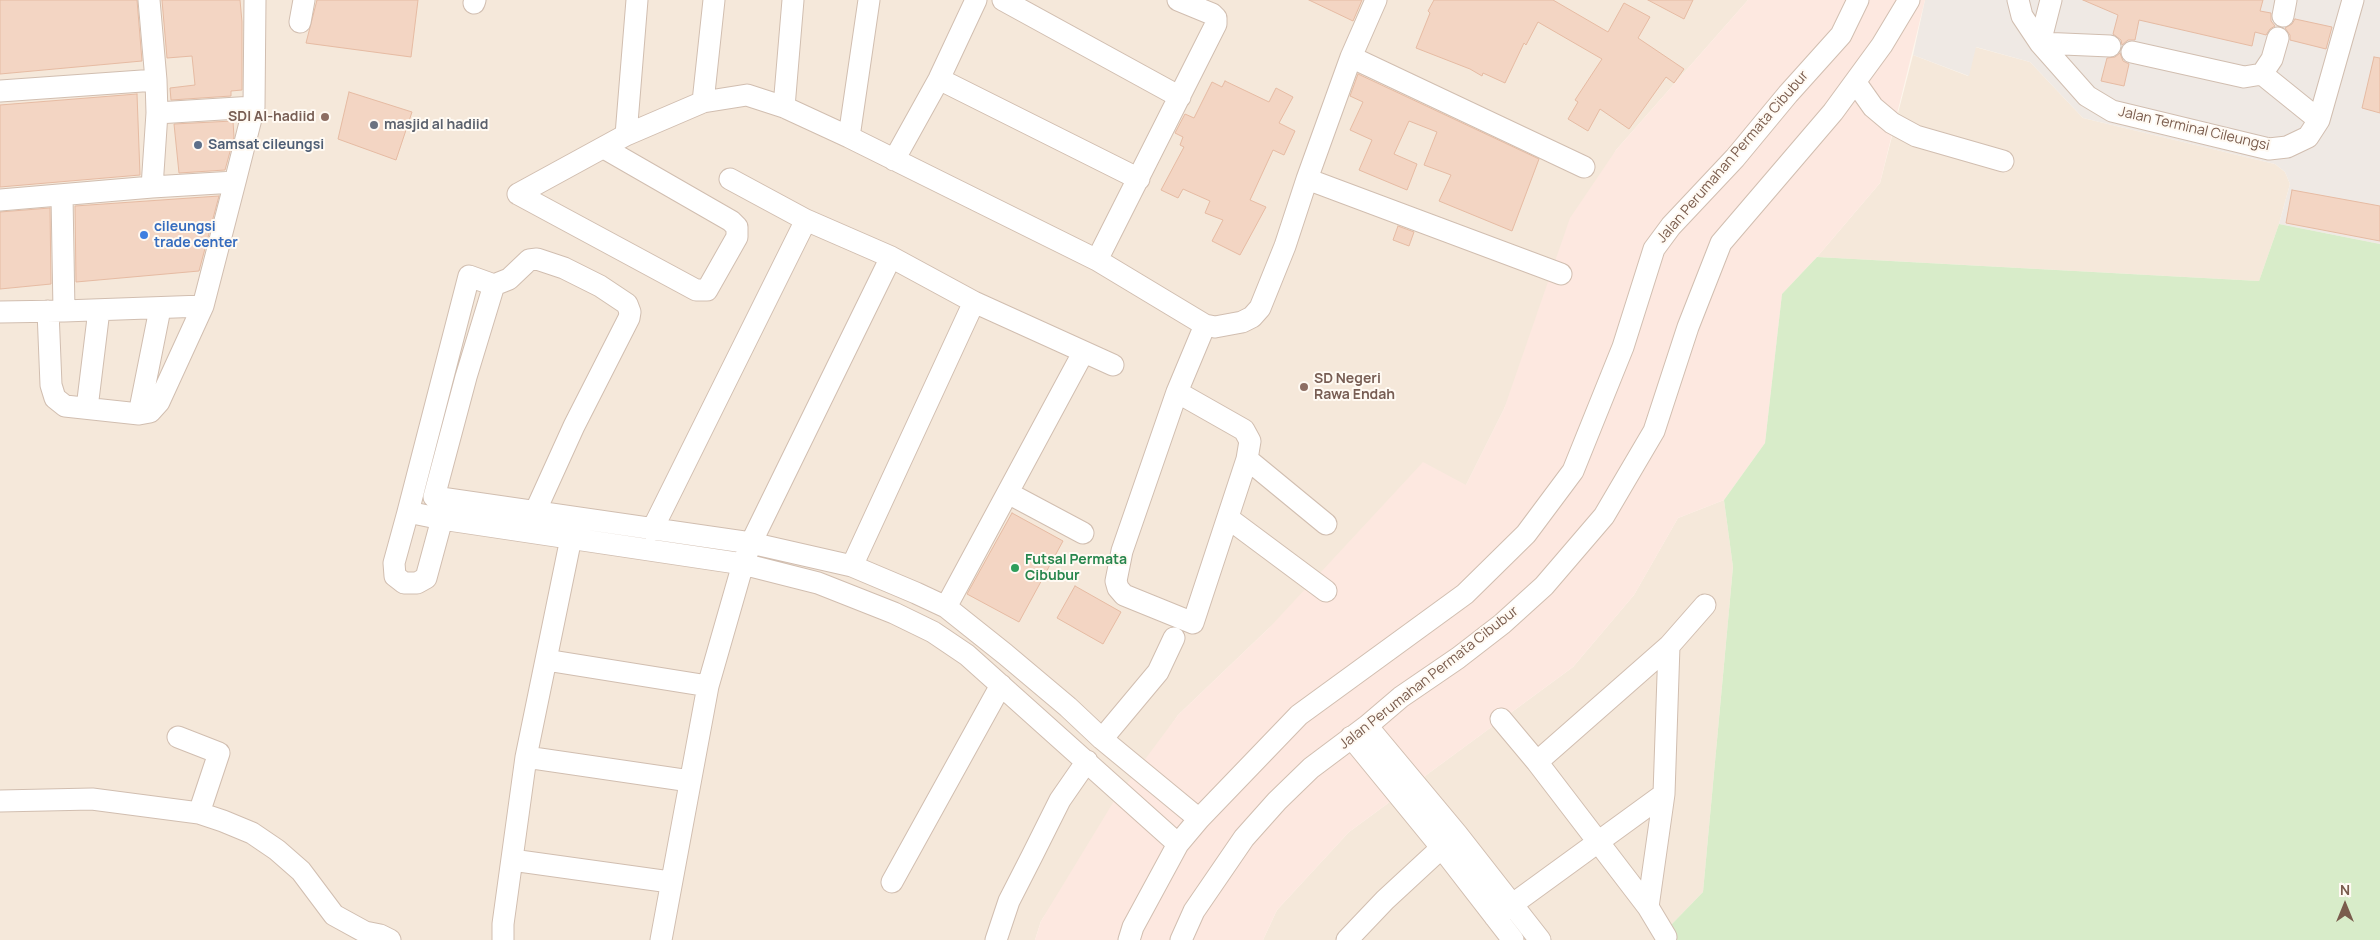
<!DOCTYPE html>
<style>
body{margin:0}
#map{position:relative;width:2380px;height:940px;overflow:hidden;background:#fdf6ec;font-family:Manrope,sans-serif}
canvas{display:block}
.north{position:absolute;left:2320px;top:880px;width:50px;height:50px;-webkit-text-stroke:4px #fffaf3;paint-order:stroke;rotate:0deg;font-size:14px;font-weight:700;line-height:20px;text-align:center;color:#7a5c4d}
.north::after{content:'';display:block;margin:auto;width:18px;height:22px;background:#7a5c4d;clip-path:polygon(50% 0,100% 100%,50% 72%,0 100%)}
</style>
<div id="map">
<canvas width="2380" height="940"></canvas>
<div class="north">N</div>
</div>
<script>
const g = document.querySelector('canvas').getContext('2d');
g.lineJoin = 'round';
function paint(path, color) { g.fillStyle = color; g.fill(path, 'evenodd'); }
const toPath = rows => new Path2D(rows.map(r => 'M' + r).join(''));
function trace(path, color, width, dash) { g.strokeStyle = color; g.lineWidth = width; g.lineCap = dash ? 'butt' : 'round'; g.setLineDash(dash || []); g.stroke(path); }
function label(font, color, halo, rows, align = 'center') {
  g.font = font + ' Manrope,sans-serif'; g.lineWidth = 4; g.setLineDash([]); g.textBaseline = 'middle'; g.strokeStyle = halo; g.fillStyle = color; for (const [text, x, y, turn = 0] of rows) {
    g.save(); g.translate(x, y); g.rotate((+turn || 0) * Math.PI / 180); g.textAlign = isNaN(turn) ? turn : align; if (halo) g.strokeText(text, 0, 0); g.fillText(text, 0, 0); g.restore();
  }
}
paint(toPath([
 [0,0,1748,0,1616,150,1504,409,1466,485,1269,628,1178,715,1041,921,1035,940,0,940],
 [1975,47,2030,62,2083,118,2275,164,2285,172,2290,184,2279,224,2259,281,1817,257,1880,183,1913,55,1968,76],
 [1724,500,1733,567,1703,892,1670,926,1664,940,1263,940,1277,910,1349,832,1573,667,1634,595,1678,518]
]), '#f5e8da');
paint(toPath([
 [1748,0,1925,0,1880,183,1817,257,1782,294,1765,443,1724,500,1678,518,1634,595,1573,667,1349,832,1277,910,1263,940,1035,940,1041,921,1114,801,1178,715,1269,628,1423,462,1466,485,1504,409,1570,218,1616,150]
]), '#fde8e0');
paint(toPath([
 [1925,0,2380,0,2380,244,2279,224,2290,184,2285,172,2275,164,2083,118,2030,62,1976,47,1969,76,1913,55]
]), '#efe9e4');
paint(toPath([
 [2279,224,2380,244,2380,940,1664,940,1670,926,1703,892,1733,567,1724,500,1765,443,1782,294,1817,257,2259,281]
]), '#d8ecc9');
const building = toPath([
 [0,0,137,0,142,61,0,74,0,0],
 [162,0,240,0,242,22,242,90,231,91,231,96,171,100,170,88,195,85,192,56,167,58,162,0],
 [317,0,418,0,411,57,306,43,317,0],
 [1309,0,1362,0,1353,21,1309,0],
 [1434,0,1553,0,1608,32,1624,3,1650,17,1638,38,1684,69,1674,83,1666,77,1629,129,1600,109,1588,131,1568,119,1578,102,1575,100,1602,59,1538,22,1526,45,1524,43,1505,83,1483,73,1482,76,1470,69,1416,48,1430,13,1428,11,1434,0],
 [1648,0,1693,0,1684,19,1648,0],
 [2083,0,2263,0,2260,11,2271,13,2271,21,2275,26,2270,29,2266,35,2255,32,2252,46,2139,20,2135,40,2128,40,2122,45,2121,40,2113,34,2118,15,2083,0],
 [2295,19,2332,27,2326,49,2290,40,2290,35,2285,28,2292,24,2295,19],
 [2120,53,2123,61,2129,64,2124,86,2101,81,2107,58,2115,57,2120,53],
 [2374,57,2380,58,2380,113,2362,108,2374,57],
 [1358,74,1539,159,1512,231,1439,201,1451,175,1424,165,1437,132,1409,121,1394,154,1417,164,1407,190,1359,170,1372,140,1350,130,1363,102,1350,96,1358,74],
 [1225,81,1269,102,1276,88,1293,97,1279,123,1295,131,1284,155,1273,150,1250,200,1266,207,1240,255,1212,241,1223,220,1205,213,1210,201,1183,189,1178,198,1161,190,1184,147,1180,145,1183,137,1175,133,1185,114,1194,118,1212,82,1222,87,1225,81],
 [349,92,412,112,396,160,338,139,349,92],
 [137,94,140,175,0,187,0,105,137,94],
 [233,121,234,137,225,170,179,173,174,124,233,121],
 [2292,190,2380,206,2380,241,2286,223,2292,190],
 [219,196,199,271,76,282,75,206,219,196],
 [50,208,51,284,0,289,0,212,50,208],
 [1398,226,1414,232,1409,246,1393,240,1398,226],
 [1012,513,1063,541,1019,622,967,594,1012,513],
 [1075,586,1121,612,1103,644,1057,618,1075,586]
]);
paint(building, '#f3d5c3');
trace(building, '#e6bba3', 1);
const minor = toPath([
 [1003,0,1180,97],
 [2018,0,2022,16,2040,43,2087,96,2112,111,2269,149,2287,147,2308,137,2319,120,2353,0],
 [2051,0,2040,43,2110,46],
 [474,3,475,0],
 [2283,16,2286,0],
 [300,22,304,0],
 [2132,52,2244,77,2262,74,2272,59,2278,38],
 [1351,57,1584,167],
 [2262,74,2319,120],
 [939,79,1139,179],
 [156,80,157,113,254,107,255,0],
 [1856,83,1873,107,1892,123,1916,136,2003,161],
 [0,91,156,80,149,0],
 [703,102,714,0],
 [784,107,793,0],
 [626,135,637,0],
 [849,137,869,0],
 [894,160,939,79,976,0],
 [730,179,806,220],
 [1307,179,1561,274],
 [152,187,235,182,254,107],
 [518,194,626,135,703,102,747,95,784,107,849,137,1097,260,1205,325],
 [518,194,696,290,707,290,737,237,737,227,731,221,604,148],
 [62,196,64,311,203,306,235,182],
 [0,200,152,187,157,113],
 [1097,260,1216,24,1216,18,1212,14,1178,0],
 [494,285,466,377,434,497,751,543,852,566,916,593,946,607,1005,654,1068,707,1102,739,1199,819],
 [48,311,51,385,55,398,65,406,139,414,150,412,159,402,203,306],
 [0,312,62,311],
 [1177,392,1244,430,1250,441,1247,459,1193,623,1124,595,1118,588,1116,581,1122,551,1177,392,1205,325,1215,327,1242,322,1252,317,1260,308,1285,246,1307,179,1351,57,1376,0],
 [87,408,99,310],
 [139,414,160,309],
 [1247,459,1326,524],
 [1008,493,1083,533],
 [408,512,394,563,395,576,404,583,417,583,426,578,442,519],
 [535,512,574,426,629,318,630,312,627,304,600,286,564,268,537,259,529,260,509,279,494,285,469,276,408,512,442,519,743,564,818,583,894,613,933,632,967,655,1178,844],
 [1228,518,1326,591],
 [652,530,806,220,891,257,974,302,1113,365],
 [852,566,974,302],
 [946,607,1083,353],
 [546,660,708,686],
 [1501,719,1537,762,1669,646],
 [1367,726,1457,834,1540,940],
 [178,737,219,753,199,813],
 [1351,737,1441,847,1513,940],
 [1102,739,1158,672,1174,638],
 [526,757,690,781],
 [1537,762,1648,907,1664,794],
 [0,801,92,799,199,813,223,821,252,833,277,850,301,871,334,915,365,932,380,935,390,940],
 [512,860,670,882],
 [892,882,1001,685],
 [1648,907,1666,937],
 [1495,917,1664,794,1669,646,1705,605],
 [503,940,503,924,526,757,571,538],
 [661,940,708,686,743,564,751,543,891,257],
 [996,940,1009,901,1032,856,1060,800,1087,761],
 [1129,940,1133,927,1178,844,1199,819,1299,715,1465,594,1526,534,1573,471,1623,347,1654,249,1671,226,1735,158,1788,94,1841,35,1858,0],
 [1181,940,1194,911,1244,838,1277,801,1311,768,1367,726,1401,697,1458,658,1502,624,1544,586,1604,516,1654,431,1688,327,1721,243,1833,112,1882,45,1909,0],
 [1347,940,1385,900,1451,839]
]);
trace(minor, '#d1beb0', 23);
trace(minor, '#fff', 21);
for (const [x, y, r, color] of [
 [325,117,5,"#8d6e63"],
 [374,125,5,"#6b7280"],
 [198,145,5,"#5c6f8a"],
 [144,235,5,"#3f7fe0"],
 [1304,387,5,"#8d6e63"],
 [1015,568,5,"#2e9e5b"]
]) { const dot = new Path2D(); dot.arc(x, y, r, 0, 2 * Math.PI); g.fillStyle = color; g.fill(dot); trace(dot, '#fffaf3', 2); }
label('bold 14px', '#785e54', '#fffaf3', [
 ["SDI Al-hadiid",315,117],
 ["SD Negeri",1314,379,"left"],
 ["Rawa Endah",1314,395,"left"]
], 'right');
label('bold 14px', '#5b616d', '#fffaf3', [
 ["masjid al hadiid",384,125]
], 'left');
label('14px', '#7a5c4d', '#fffaf3', [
 ["Jalan Terminal Cileungsi",2194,129,13],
 ["Jalan Perumahan Permata Cibubur",1733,157,-49],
 ["Jalan Perumahan Permata Cibubur",1429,678,-38]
]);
label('bold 14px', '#4e5e75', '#fffaf3', [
 ["Samsat cileungsi",208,145]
], 'left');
label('bold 14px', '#366cbe', '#fffaf3', [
 ["cileungsi",154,227],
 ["trade center",154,243]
], 'left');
label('bold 14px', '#27864d', '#fffaf3', [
 ["Futsal Permata",1025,560],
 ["Cibubur",1025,576]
], 'left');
</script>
